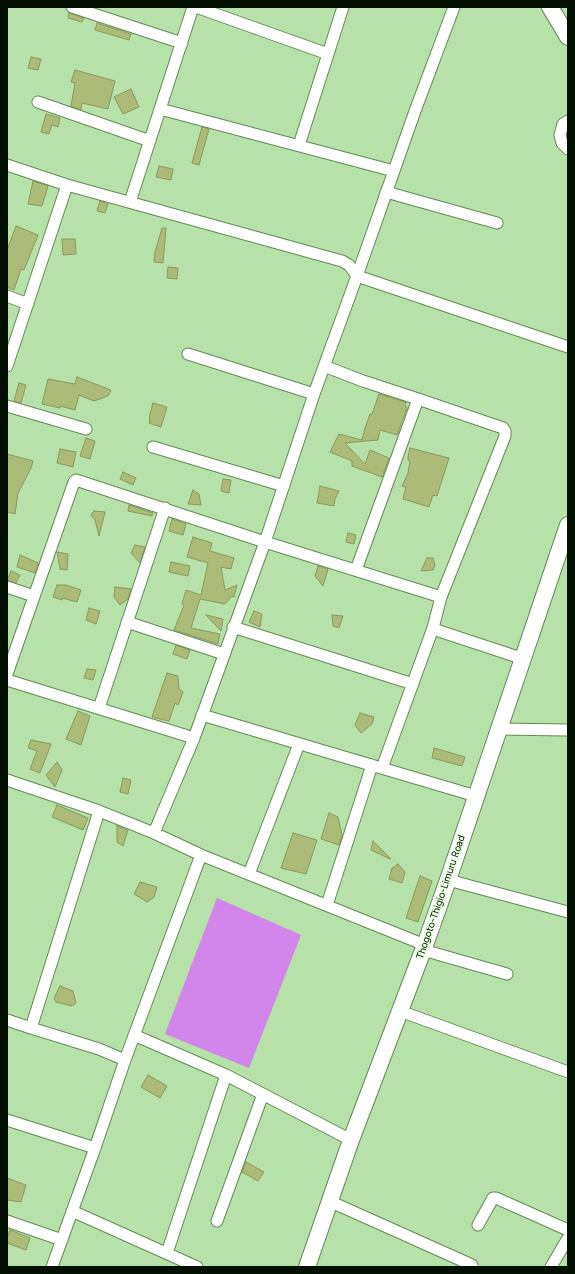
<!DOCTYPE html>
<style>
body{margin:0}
#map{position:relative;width:575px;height:1274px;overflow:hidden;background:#b6e1a8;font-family:Figtree,sans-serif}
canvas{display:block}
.frame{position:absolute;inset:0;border:8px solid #030f00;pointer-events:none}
</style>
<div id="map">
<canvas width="575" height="1274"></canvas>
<div class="frame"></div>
</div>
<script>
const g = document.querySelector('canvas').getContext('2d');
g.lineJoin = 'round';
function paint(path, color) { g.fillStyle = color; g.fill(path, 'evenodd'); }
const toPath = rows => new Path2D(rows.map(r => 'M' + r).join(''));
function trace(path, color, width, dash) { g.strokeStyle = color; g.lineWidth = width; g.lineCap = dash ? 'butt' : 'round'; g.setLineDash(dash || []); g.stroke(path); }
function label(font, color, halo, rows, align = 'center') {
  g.font = font + ' Figtree,sans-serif'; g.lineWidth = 3; g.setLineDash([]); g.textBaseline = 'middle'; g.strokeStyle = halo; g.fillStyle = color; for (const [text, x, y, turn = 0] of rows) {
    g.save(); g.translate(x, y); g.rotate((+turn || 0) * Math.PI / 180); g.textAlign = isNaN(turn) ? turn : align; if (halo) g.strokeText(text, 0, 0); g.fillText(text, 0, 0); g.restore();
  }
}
paint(toPath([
 [217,898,301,935,249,1068,165,1034]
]), '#d285ea');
const building = toPath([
 [69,13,84,18,82,22,68,18,69,13],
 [97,23,131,34,129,40,95,30,97,23],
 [31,57,41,59,38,70,28,68,31,57],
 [75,70,115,81,108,109,82,103,81,110,71,106,75,83,71,82,75,70],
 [131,89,139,107,123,114,114,97,131,89],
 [46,114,60,118,58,127,52,125,49,134,41,132,46,114],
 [202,127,209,129,199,165,192,163,202,127],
 [159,166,173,169,171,180,156,177,159,166],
 [33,181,48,186,42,206,28,204,33,181],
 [100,201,108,204,105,213,97,211,100,201],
 [16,226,38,235,24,270,21,269,14,290,7,287,7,250,16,226],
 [162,228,166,228,163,263,154,262,155,252,162,228],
 [62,239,75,239,76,254,63,255,62,239],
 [168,267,178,268,177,279,167,278,168,267],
 [77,377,111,390,108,396,94,401,79,395,75,410,60,406,60,408,42,404,48,379,75,384,77,377],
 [19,383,26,385,21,403,14,401,19,383],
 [379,394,406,402,405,405,407,408,397,435,380,430,378,440,345,443,365,464,370,450,389,458,382,477,352,466,352,461,330,452,339,434,362,440,365,428,370,414,372,414,379,394],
 [153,403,167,407,161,427,149,423,150,418,149,418,153,403],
 [86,438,95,441,90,459,80,456,86,438],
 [410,448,449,458,437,496,433,495,429,507,403,499,406,487,402,486,408,473,410,461,408,460,408,457,410,448],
 [60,449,76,452,73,467,57,463,60,449],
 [7,454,33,461,31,468,18,493,15,514,7,512,7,454],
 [123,472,136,478,133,485,120,479,123,472],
 [223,479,231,480,229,493,221,491,223,479],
 [320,486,339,491,335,499,334,506,317,503,320,486],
 [193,490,199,494,201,505,188,504,193,490],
 [129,505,153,513,152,516,128,511,129,505],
 [94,511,105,512,99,536,95,520,91,515,94,511],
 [172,519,186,524,183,535,169,531,172,519],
 [348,533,356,535,354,544,346,542,348,533],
 [193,537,212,543,210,551,234,558,231,569,221,567,225,590,237,585,234,597,232,596,225,604,200,599,191,628,220,634,218,644,174,630,184,605,182,604,186,590,201,595,208,563,187,557,193,537],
 [135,545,145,547,140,563,131,553,135,545],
 [57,552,68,554,67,570,60,569,57,552],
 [20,555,38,563,35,573,17,567,20,555],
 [427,558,433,558,435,565,433,570,421,571,427,558],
 [171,562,190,566,188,576,169,572,171,562],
 [318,566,328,569,323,586,315,576,318,566],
 [11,571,20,575,16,583,7,580,11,571],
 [57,585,66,585,81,590,77,602,62,598,62,600,53,597,57,585],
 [115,587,131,589,128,599,120,605,114,597,115,587],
 [89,608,100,611,96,624,86,620,89,608],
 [254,611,262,614,260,627,249,622,254,611],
 [206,615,223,619,221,631,206,615],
 [332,615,343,616,339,628,333,626,332,615],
 [176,645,190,650,187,659,173,654,176,645],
 [87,669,96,670,93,680,84,678,87,669],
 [167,673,178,676,179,689,183,692,178,705,175,703,169,721,152,717,167,673],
 [78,711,90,716,81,745,66,739,78,711],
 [360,713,374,717,372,724,361,733,355,725,360,713],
 [31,740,51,744,40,773,30,769,37,751,28,748,31,740],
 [434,748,465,757,462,766,432,758,434,748],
 [57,762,62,770,55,787,46,775,57,762],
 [123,778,131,780,128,794,120,792,123,778],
 [57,805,88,818,83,830,52,817,57,805],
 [329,813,338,817,342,835,339,845,321,839,329,813],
 [117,826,128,830,123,846,117,842,117,826],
 [293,833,317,840,306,874,281,868,293,833],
 [373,841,391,859,390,859,371,850,373,841],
 [398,864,405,872,402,883,389,879,392,868,398,864],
 [420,876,432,881,418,922,406,918,420,876],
 [140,882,157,887,154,897,147,902,134,894,140,882],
 [60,986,73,991,76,1003,72,1006,56,1002,54,998,60,986],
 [148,1075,167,1086,160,1098,141,1087,148,1075],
 [246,1162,264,1172,258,1181,242,1172,246,1162],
 [7,1178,26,1185,21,1202,7,1200,7,1178],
 [10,1230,30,1238,26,1250,7,1243,7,1238,10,1230]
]);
paint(building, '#adbb79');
trace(building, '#8c9959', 1);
const minor = toPath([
 [72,7,182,43],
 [196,7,328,54],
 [38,102,150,141],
 [160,109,394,171],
 [568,121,563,124,560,135,562,143,568,149],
 [299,145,343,7],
 [7,165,67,185],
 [386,192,497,223],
 [130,202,193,7],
 [7,296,28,304],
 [188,354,314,394],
 [7,366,67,185,342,261,349,265,357,276,568,347],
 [324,366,363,381,418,399,503,428,505,431,505,436,441,597,433,628,382,768],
 [7,406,86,429],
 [153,447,284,486],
 [356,570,418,399],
 [7,587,34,596],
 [127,622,224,654],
 [233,627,413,684],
 [433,628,439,631,524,659],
 [7,674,74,482,76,480,265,542,441,597],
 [7,680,194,738],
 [99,708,165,508],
 [202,715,476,796],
 [499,729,568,730],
 [7,780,99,811,154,833,201,855,425,945],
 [154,833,194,738,265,542,314,394,357,276,415,111,454,7],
 [249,874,299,744],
 [448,880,568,912],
 [327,905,372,765],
 [423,950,507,974],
 [400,1011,568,1072],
 [7,1020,31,1028,99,811],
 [31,1028,99,1049,125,1060],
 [134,1035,226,1075,351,1140],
 [7,1120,95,1148],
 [329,1201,472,1265],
 [72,1211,197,1267],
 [7,1221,62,1240],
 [217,1221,263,1094],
 [478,1225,493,1198,496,1198,568,1230],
 [167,1253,226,1075],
 [52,1267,95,1148,125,1060,201,855],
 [551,1267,568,1238]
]);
const highway = toPath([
 [550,7,568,37],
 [307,1267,351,1140,425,945,448,880,568,525]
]);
trace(minor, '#648b56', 13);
trace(highway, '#648b56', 18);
trace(minor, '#fff', 11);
trace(highway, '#fff', 16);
label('10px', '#030f00', '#e5fbde', [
 ["Thogoto-Thigio-Limuru Road",441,897,-71]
]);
</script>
